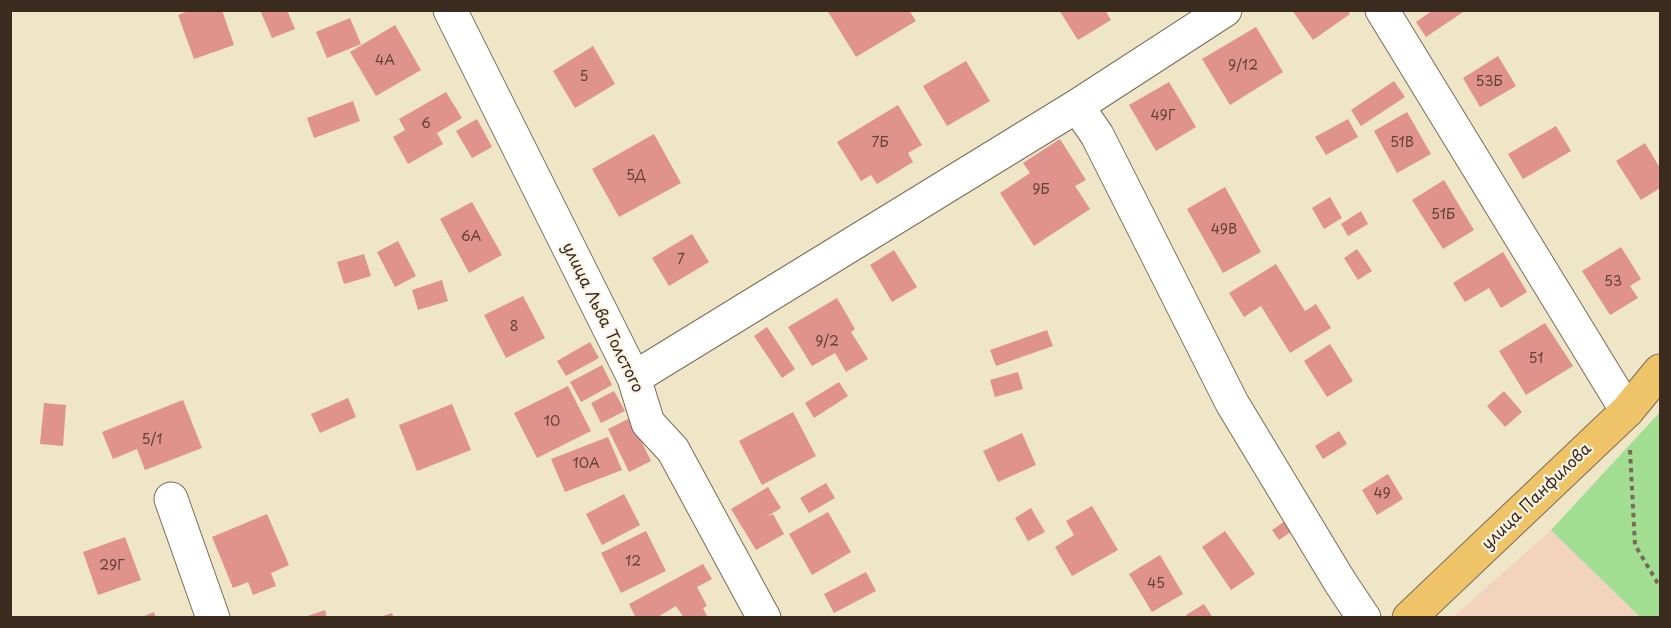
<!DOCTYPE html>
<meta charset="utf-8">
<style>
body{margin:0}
#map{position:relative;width:1671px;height:628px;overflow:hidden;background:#efe5c7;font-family:"Playpen Sans",sans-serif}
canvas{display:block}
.frame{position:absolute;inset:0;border:12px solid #3b2a1e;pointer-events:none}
</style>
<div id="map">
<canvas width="1671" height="628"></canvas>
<div class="frame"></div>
</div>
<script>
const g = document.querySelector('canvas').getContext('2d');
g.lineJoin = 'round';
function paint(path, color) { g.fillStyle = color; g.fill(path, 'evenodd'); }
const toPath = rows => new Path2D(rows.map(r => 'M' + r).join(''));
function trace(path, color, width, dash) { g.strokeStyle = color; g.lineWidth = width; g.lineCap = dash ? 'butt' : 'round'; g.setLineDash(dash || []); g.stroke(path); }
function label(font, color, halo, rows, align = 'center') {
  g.font = font + ' "Playpen Sans",sans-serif'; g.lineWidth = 4.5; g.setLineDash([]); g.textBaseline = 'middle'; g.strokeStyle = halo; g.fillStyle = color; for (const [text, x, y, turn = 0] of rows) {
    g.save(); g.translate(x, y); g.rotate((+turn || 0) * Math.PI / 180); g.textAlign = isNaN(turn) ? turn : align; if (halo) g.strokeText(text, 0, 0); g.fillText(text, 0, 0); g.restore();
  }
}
paint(toPath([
 [1551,530,1640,617,1452,618]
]), '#f2d4be');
paint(toPath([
 [1660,412,1660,617,1640,617,1551,530]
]), '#a1de92');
paint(toPath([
 [191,10,222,10,234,45,194,59,178,15],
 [260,10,287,10,295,29,272,38],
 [827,10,909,10,916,21,856,57],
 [1059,10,1105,10,1111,20,1078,40],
 [1292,10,1347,10,1350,14,1313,40],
 [1433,10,1466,10,1426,37,1416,22],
 [350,18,361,44,327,58,316,32],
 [395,25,421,70,376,96,350,52],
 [1256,27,1283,72,1230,105,1202,59],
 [593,46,615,84,575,108,553,71],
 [1498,56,1516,86,1480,107,1463,78],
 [966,61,990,101,947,126,923,86],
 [1394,81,1405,97,1361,126,1351,110],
 [1169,82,1196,127,1156,151,1129,105],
 [446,92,462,118,437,133,443,144,408,164,393,137,405,130,399,119],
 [353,101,360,121,314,138,307,118],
 [898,105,922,145,908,153,913,162,877,184,871,175,861,181,837,142],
 [1407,112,1431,154,1397,173,1374,131],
 [477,119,492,147,472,158,456,131],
 [1348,119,1358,137,1326,155,1315,137],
 [1556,126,1571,151,1523,179,1508,154],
 [654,134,681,183,619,217,592,169],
 [1060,139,1086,180,1075,186,1090,209,1034,246,1000,193,1030,173,1023,163],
 [1645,143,1660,168,1660,188,1641,200,1616,161],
 [1444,180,1474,230,1443,249,1412,200],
 [1225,187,1261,252,1223,273,1187,209],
 [1330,197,1342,218,1324,229,1312,208],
 [472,202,502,255,469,273,440,219],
 [1361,211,1368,224,1348,236,1341,224],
 [692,234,709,262,669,286,652,258],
 [398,241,416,276,395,287,377,252],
 [1621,247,1641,279,1630,286,1638,298,1610,315,1582,271],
 [1357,249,1372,271,1358,280,1344,258],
 [894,250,917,287,892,302,870,265],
 [1503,252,1527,292,1501,308,1489,288,1465,302,1453,283],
 [364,254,371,276,344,284,337,262],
 [1276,264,1305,311,1316,304,1331,328,1290,353,1261,306,1244,317,1229,293],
 [442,280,448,301,418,310,412,290],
 [523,296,545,338,506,358,484,315],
 [837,298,855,329,851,332,868,359,846,372,835,353,812,366,788,327],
 [1545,323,1573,366,1526,395,1499,351],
 [767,327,795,369,782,378,754,336],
 [1047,330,1053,346,996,366,990,350],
 [590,342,599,358,566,376,557,361],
 [1330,344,1353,381,1327,397,1304,361],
 [602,365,612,385,581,402,570,382],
 [1018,372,1023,389,995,397,990,380],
 [839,382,848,396,814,418,805,403],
 [568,386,591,431,537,458,514,413],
 [614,391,625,411,601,423,591,403],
 [1504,391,1522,412,1505,427,1487,406],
 [348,398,356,417,320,433,311,414],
 [183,400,202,448,145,470,137,449,113,459,102,432],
 [44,403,66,405,63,446,40,444],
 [452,404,471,450,417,471,399,425],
 [793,412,816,456,762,485,739,441],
 [630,418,651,461,629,472,608,429],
 [1339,431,1347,444,1323,459,1315,446],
 [1022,433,1036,465,998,482,983,451],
 [608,437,622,470,565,492,551,459],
 [1388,474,1403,499,1377,515,1362,490],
 [826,483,835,498,809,513,800,498],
 [768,487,781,508,766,517,773,514,784,534,756,550,731,509],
 [624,494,640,525,602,545,586,514],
 [1092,506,1118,550,1072,576,1055,547,1074,535,1066,521],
 [1031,508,1045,532,1028,541,1015,518],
 [828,512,851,552,812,575,789,534],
 [267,514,289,565,271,573,276,586,253,595,248,582,233,588,212,537],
 [1288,519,1295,529,1279,540,1272,530],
 [646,531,666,571,621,593,601,553],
 [1225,531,1255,574,1231,590,1202,547],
 [125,537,141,580,98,595,83,552],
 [1160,555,1183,594,1152,612,1129,574],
 [703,564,712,579,697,587,707,606,703,608,708,618,684,618,676,606,656,618,636,618,629,604],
 [866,572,876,591,834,613,824,594],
 [1204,604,1213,618,1188,618,1186,615],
 [325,610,327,618,306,618,305,617],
 [154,612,156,618,142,618,142,617],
 [392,613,394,618,380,618,380,617]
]), '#e0928d');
const minor = toPath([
 [450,10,634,378,648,423,673,450,764,618],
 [1382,10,1627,411],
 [1077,106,1097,135,1232,403,1340,582,1364,618],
 [634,378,1077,106,1225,10],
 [171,499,213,618]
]);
const major = toPath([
 [1409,618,1627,411,1660,371]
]);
trace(minor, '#7a6b59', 35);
trace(major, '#7a6b59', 35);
trace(toPath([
 [1630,450,1635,545,1660,587]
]), '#7a6b59', 4, [4.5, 4.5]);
trace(minor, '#fff', 33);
trace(major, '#efc469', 33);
label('14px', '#64443a', null, [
 ["4А",385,61],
 ["9/12",1243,66],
 ["5",584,77],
 ["53Б",1489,82],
 ["49Г",1163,116],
 ["6",426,124],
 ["7Б",880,143],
 ["51В",1402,143],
 ["5Д",636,176],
 ["9Б",1041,190],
 ["51Б",1443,215],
 ["49В",1224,230],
 ["6А",471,237],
 ["7",681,260],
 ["53",1613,282],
 ["8",514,327],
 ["9/2",827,342],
 ["51",1536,359],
 ["10",552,422],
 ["5/1",152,440],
 ["10А",586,464],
 ["49",1382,494],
 ["12",633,562],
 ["29Г",112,566],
 ["45",1156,584]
]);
label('16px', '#3b2a1e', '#fcf5e5', [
 ["улица Льва Толстого",602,318,64],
 ["улица Панфилова",1537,497,-44]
]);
</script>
